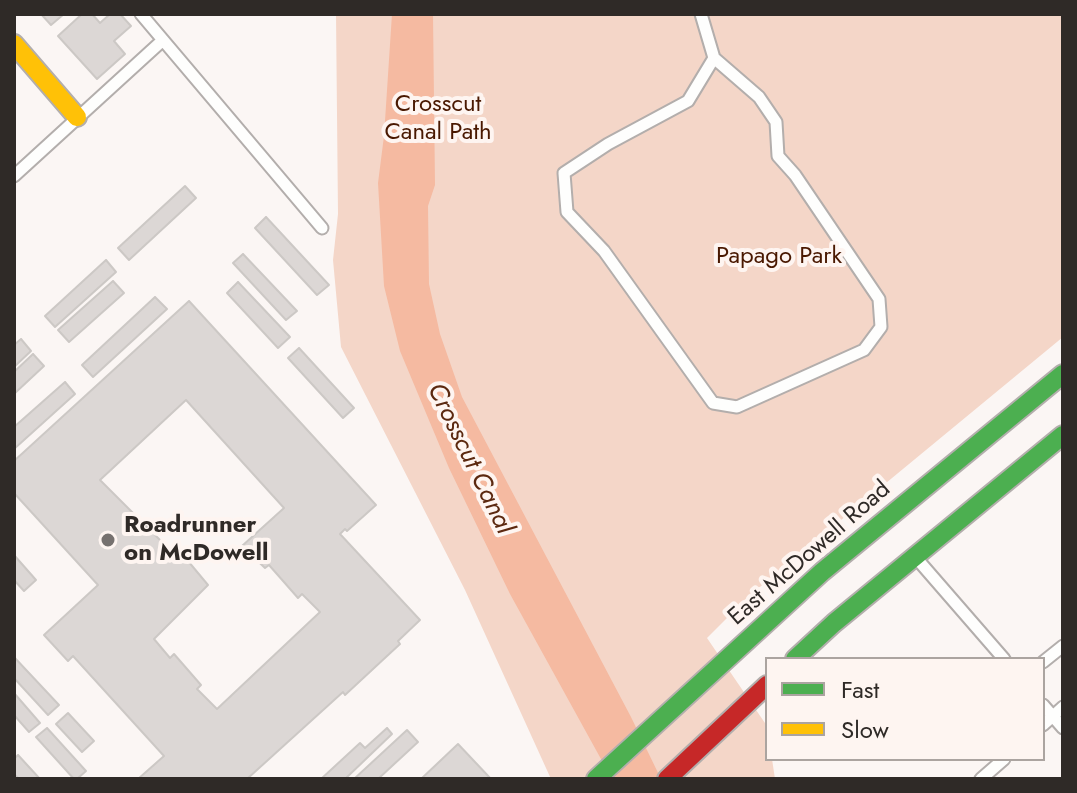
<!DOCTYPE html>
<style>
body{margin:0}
#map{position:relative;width:1077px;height:793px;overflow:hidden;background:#fbf6f4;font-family:Jost,sans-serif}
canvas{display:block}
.frame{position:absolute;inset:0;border:16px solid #2f2a27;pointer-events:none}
.legend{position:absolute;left:765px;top:657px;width:280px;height:104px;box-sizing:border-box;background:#fef5f1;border:2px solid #aba4a0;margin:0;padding:10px 14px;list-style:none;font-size:24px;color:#2f2a27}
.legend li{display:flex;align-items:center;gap:16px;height:40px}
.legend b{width:40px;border:2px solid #aba4a0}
</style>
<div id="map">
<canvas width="1077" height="793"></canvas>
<div class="frame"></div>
<ul class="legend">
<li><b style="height:10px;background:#4caf50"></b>Fast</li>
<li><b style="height:10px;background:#ffc107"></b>Slow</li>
</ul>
</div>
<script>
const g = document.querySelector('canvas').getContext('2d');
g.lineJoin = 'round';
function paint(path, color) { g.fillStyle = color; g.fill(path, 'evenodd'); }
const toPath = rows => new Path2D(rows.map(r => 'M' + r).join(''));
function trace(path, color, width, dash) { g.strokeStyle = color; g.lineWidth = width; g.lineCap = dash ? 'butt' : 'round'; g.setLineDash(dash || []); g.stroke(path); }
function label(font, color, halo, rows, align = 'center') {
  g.font = font + ' Jost,sans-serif'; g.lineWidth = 8; g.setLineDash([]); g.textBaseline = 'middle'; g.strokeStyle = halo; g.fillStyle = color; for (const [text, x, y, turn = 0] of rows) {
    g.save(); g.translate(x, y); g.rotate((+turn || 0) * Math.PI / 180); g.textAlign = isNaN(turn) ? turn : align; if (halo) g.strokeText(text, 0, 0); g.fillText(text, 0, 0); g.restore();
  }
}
paint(toPath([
 [336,14,1063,14,1063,337,749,596,707,638,767,726,767,759,772,759,775,779,551,779,465,590,341,347,333,260,338,214]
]), '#f4d6c8');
paint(toPath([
 [392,14,433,14,435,185,428,206,429,284,440,334,462,397,631,717,661,779,612,779,510,594,449,468,400,351,384,286,378,183,384,136]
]), '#f5baa1');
const building = toPath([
 [41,14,64,14,51,25,41,14],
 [82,14,92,14,100,23,110,14,120,14,131,26,114,41,125,54,97,79,58,36,82,14],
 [185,186,196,198,129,260,118,248,185,186],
 [266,217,329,285,317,295,255,228,266,217],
 [243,254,297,311,286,320,233,263,243,254],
 [106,260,116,272,55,327,45,316,106,260],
 [113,281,124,293,69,342,58,330,113,281],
 [238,282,290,337,278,348,227,293,238,282],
 [155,297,167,309,93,377,82,365,155,297],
 [189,301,376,505,347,531,345,529,340,534,420,620,398,641,400,644,345,695,343,692,247,779,138,779,164,756,73,656,68,661,44,635,98,585,14,493,14,461,189,301],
 [186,400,284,508,242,546,265,568,269,565,298,598,302,594,320,612,217,709,197,689,201,685,174,654,170,658,154,639,208,585,178,549,174,554,100,480,186,400],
 [21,339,31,351,14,367,14,345,21,339],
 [299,348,354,408,343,418,288,358,299,348],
 [33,354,44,366,14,394,14,372,33,354],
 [65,382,75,394,14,449,14,427,65,382],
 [14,555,36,580,24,591,14,580,14,555],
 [14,657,59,705,48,715,14,678,14,657],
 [14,693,40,723,29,732,14,715,14,693],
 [68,713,94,741,82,752,56,724,68,713],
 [47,728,86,771,77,779,74,779,36,737,47,728],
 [387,728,392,734,345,779,321,779,360,743,365,748,387,728],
 [407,730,418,742,378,779,354,779,407,730],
 [458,744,491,779,421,779,458,744],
 [18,755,40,779,19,779,14,774,14,759,18,755]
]);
paint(building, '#dcd7d5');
trace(building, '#ccc8c5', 2);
const lane = toPath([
 [141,14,322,228],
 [701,14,714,58,759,97,776,122,778,156,795,175,879,299,881,327,864,350,737,407,713,403,604,251,567,212,564,173,608,144,688,101,714,58],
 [14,176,163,40],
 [918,560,1004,659],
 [1043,662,1063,646],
 [1043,705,1063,728],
 [1043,725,1063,707],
 [981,779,1004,759]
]);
const fast = toPath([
 [795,659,834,623,1063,435],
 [596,779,822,572,1063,374]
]);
const slow = toPath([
 [14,44,77,117]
]);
const jam = toPath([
 [667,779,767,685]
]);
trace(lane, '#b3aeac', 15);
trace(fast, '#b3aeac', 22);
trace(slow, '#b3aeac', 22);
trace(jam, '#b3aeac', 22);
trace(lane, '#fefefd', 11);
trace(fast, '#4caf50', 18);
trace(slow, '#ffc107', 18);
trace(jam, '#c62828', 18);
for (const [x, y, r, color] of [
 [108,540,8,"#76716f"]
]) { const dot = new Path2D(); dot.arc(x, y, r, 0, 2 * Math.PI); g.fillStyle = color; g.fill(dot); trace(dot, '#fef5f1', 3); }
label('24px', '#491800', '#fef5f1', [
 ["Crosscut",438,105],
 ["Canal Path",438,133],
 ["Papago Park",779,257]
]);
label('bold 24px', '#2f2a27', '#fef5f1', [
 ["Roadrunner",124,526],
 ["on McDowell",124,554]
], 'left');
label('24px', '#2f2a27', '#fef5f1', [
 ["East McDowell Road",810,554,-41]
]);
label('italic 26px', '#5c2910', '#fef5f1', [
 ["Crosscut Canal",469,459,64]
]);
</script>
